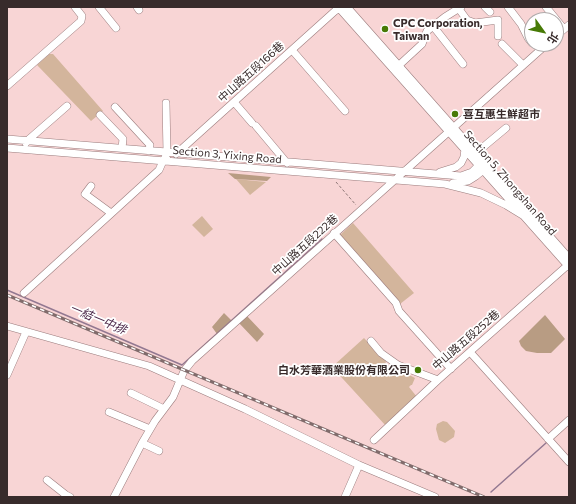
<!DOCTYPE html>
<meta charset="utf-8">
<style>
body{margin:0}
#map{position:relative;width:576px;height:504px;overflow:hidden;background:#f8d5d5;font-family:Commissioner,"Noto Sans TC",sans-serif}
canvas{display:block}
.frame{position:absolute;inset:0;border:8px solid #382b2b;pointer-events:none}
.north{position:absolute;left:524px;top:12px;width:40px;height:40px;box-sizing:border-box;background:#fff;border:1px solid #afaaaa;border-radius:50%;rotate:123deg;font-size:11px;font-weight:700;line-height:16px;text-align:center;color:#382b2b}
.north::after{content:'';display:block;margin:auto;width:14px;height:18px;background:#477a06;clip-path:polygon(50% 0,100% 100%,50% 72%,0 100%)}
</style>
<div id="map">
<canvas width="576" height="504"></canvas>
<div class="frame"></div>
<div class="north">北</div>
</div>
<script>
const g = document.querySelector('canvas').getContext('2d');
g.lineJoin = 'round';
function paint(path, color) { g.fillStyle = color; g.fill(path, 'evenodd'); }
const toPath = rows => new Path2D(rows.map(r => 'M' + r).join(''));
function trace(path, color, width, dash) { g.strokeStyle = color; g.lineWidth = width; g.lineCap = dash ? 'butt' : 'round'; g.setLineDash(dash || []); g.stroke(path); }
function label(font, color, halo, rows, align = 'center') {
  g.font = font + ' Commissioner,"Noto Sans TC",sans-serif'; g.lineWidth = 3.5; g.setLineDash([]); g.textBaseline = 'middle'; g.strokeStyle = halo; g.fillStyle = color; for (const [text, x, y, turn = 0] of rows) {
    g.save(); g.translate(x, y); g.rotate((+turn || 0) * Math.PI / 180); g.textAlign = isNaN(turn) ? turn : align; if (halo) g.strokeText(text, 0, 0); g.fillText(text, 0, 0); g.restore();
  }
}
paint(toPath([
 [49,54,53,54,103,111,91,121,37,65],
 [236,179,266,182,250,195],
 [202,216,213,229,204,237,192,225],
 [353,223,414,293,400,304,340,235],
 [364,338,386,361,385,365,394,370,396,368,415,378,412,385,411,385,409,387,417,397,386,426,332,367],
 [443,421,447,422,455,431,454,437,445,443,439,440,436,429,437,424]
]), '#d3b59c');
paint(toPath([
 [228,173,271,177,267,181,235,179],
 [224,313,232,321,217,334,212,327],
 [545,315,565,339,551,353,537,353,526,351,521,346,519,341],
 [247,316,264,334,257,342,239,323]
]), '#b89c83');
trace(toPath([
 [7,290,182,365,322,239],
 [491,492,546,443]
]), '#937891', 1.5);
const minor = toPath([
 [99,7,116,28],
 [137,7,139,10],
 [338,7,569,267],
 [347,7,569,258],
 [485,7,490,12],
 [508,7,521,24,528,38,532,43],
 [546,7,564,29],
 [459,9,467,20,475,23,498,20,498,36],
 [433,26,463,64],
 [556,36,569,25],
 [502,44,523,65],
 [292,50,345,111],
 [396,68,422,44,427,31,445,17,461,7],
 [7,86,81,21,82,16,75,7],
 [234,102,252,123],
 [115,107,150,145,149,151],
 [100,115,123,139,122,148],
 [256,126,287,163],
 [7,139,461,176,472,172,483,161],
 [26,143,27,141,67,106],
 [7,148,445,184,481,193,506,205,524,216],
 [476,153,506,128],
 [176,154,335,11,342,7],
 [165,157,167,153,166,103],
 [440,172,456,167,461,163,464,157,465,149],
 [453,183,468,181,476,176,486,168],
 [91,186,85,194,111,213],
 [334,233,396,303,399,311,451,369],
 [24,293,159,170,163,161,167,159],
 [7,326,149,366,245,409,359,465,435,497],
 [371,341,381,353,398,365,438,380,569,264],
 [470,352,569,462],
 [7,375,26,332],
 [131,393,164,409],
 [109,412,150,429],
 [548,439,569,420],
 [374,440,438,380],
 [142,443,159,451],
 [47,480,66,495,70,497],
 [114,497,142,443,155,421,173,397,184,371,192,361,547,44],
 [345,497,359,465]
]);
trace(minor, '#9b7c7d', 8);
trace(toPath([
 [336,182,356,205]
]), '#8f7878', 1, [3, 2]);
trace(minor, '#fff', 7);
const rail = toPath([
 [7,295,484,497]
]);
trace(rail, '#816c6c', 3);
trace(rail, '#fff', 1.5, [4.5]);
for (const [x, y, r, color] of [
 [385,29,4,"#477a06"],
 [455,114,4,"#477a06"],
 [418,370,4,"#477a06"]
]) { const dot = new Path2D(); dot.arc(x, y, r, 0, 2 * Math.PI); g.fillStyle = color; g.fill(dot); trace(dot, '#fff', 1.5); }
label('bold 11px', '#382b2b', '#fff', [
 ["CPC Corporation,",393,23],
 ["Taiwan",393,36],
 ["喜互惠生鮮超市",463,114],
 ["白水芳華酒業股份有限公司",410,370,"right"]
], 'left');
label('11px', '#382b2b', '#fff', [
 ["中山路五段166巷",251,72,-42],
 ["Section 3, Yixing Road",227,155,5],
 ["Section 5, Zhongshan Road",510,183,49],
 ["中山路五段222巷",305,245,-42],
 ["中山路五段252巷",466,340,-41]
]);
label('italic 12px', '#441f42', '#fff', [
 ["一結一中排",98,319,23]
]);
</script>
